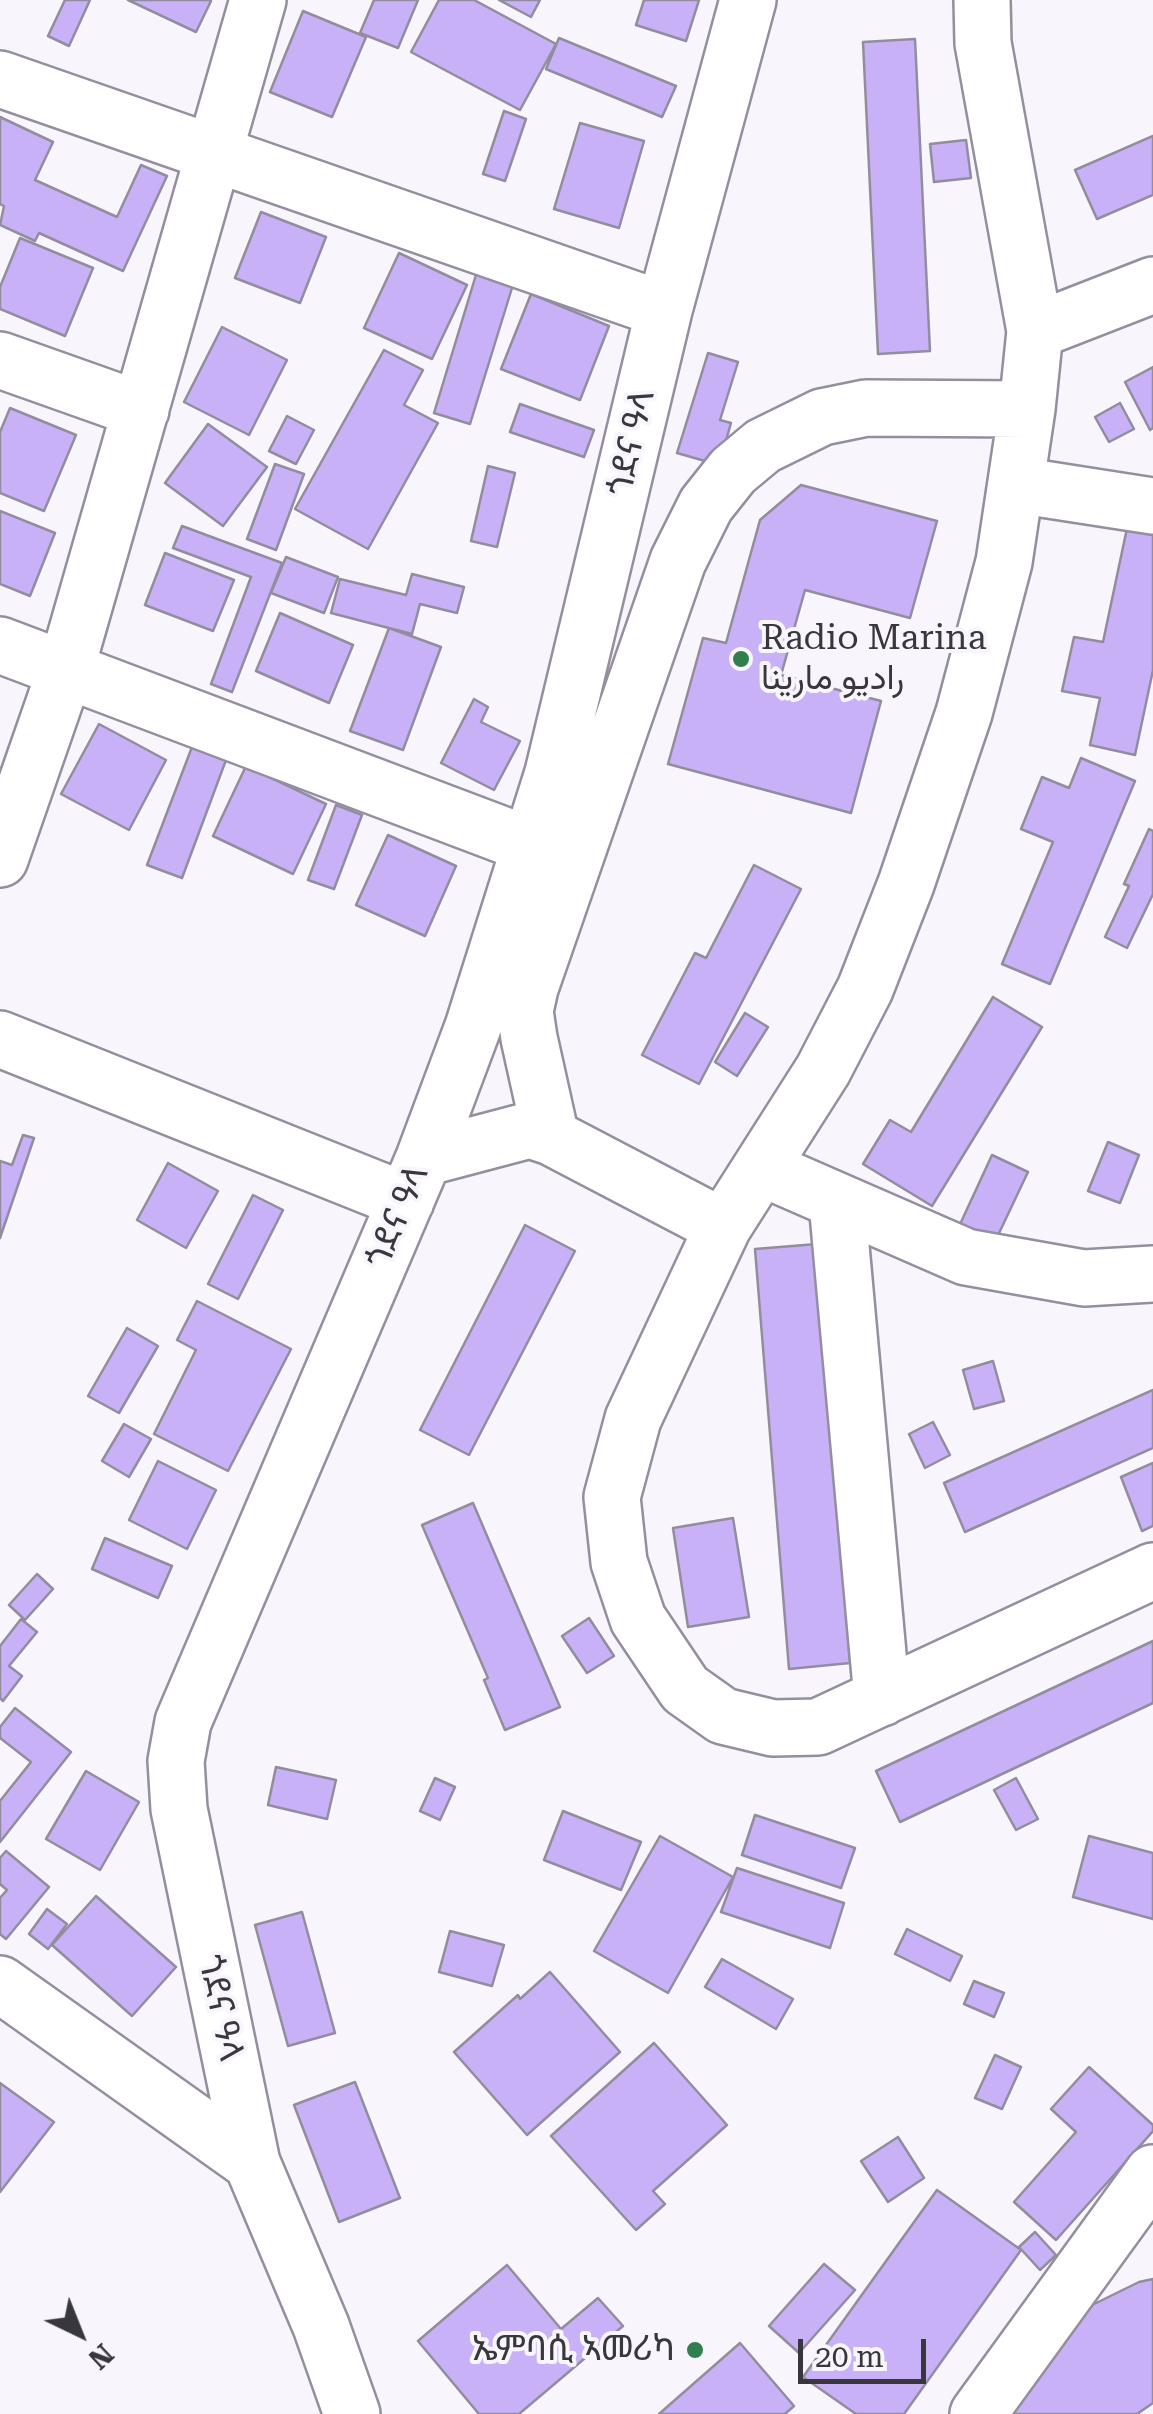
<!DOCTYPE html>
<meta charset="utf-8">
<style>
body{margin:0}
#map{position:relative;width:1153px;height:2414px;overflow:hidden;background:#f8f5fd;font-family:"Roboto Serif",serif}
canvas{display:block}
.north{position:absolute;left:30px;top:2284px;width:100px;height:100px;-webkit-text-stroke:8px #f8f5fd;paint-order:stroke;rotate:137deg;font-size:28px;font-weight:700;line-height:40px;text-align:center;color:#39373e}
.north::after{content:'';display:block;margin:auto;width:35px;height:45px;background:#39373e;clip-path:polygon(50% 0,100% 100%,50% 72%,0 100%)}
.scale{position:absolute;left:798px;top:2339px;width:128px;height:45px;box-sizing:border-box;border:5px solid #39373e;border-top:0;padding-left:12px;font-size:30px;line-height:35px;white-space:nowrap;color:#39373e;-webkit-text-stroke:8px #f8f5fd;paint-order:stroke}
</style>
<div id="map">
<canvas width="1153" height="2414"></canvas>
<div class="north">N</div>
<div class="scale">20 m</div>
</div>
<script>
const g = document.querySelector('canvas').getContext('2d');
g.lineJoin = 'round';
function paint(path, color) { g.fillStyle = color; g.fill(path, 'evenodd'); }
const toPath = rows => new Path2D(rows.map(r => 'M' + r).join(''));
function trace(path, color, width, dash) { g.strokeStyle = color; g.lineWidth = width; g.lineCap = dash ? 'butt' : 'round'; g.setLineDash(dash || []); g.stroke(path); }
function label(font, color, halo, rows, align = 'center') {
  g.font = font + ' "Roboto Serif",Vazirmatn,"Noto Sans Ethiopic",serif'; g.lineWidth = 8; g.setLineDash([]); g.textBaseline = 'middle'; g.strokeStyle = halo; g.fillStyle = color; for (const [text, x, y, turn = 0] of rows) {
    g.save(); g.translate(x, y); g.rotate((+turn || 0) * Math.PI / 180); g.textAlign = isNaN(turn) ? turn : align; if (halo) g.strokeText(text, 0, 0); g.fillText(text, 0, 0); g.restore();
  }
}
const building = toPath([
 [65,0,90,0,69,46,48,36,65,0],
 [128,0,209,0,211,1,196,32,128,0],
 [374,0,418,0,398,48,360,33,374,0],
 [439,0,474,0,556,44,520,110,411,52,439,0],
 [499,0,540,0,531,17,499,0],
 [644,0,699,0,686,41,636,25,644,0],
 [303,11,366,37,332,117,270,92,303,11],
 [559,38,676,86,662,117,546,69,559,38],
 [915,39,930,351,878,354,863,42,915,39],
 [504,111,526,119,505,181,483,174,504,111],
 [0,117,53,142,35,180,117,217,141,165,167,176,123,271,39,233,35,241,0,225,4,206,0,204,0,117],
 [580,123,644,141,619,228,554,209,580,123],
 [1153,136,1153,195,1097,219,1075,170,1153,136],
 [966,140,971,178,934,182,930,144,966,140],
 [261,212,326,237,300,303,235,278,261,212],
 [20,238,93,268,65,336,0,309,0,287,20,238],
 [399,253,467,285,432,359,364,328,399,253],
 [479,265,516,275,470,424,434,413,479,265],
 [531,294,609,326,580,400,501,369,531,294],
 [222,327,287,360,249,435,184,402,222,327],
 [384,350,423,370,404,405,438,423,368,549,295,509,384,350],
 [708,353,738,362,720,420,731,423,719,465,677,453,708,353],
 [1153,367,1153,428,1150,430,1125,382,1153,367],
 [1120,403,1134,429,1109,442,1095,417,1120,403],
 [520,404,594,430,584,457,510,432,520,404],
 [10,408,76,435,44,511,0,493,0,432,10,408],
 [287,416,314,430,296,464,269,451,287,416],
 [208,424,267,467,223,526,165,483,208,424],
 [275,464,304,474,276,550,247,539,275,464],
 [488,466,515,473,497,547,471,541,488,466],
 [801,485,937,521,910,618,805,590,781,675,881,701,851,813,668,764,703,638,726,643,760,520,801,485],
 [0,511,55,533,30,596,0,584,0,511],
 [1130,514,1153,519,1153,670,1135,755,1090,745,1100,698,1062,691,1074,637,1103,642,1130,514],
 [182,526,282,563,232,692,211,684,251,577,173,548,182,526],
 [165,553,234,580,213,631,145,605,165,553],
 [286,557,338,577,324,613,271,593,286,557],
 [412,574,464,587,457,613,420,604,412,634,331,613,340,579,406,595,412,574],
 [280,613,353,645,329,703,256,671,280,613],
 [389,628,441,647,403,750,350,731,389,628],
 [474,699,488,707,481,722,520,741,494,790,441,763,474,699],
 [99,724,166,760,129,830,61,794,99,724],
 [192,747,226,760,182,878,147,865,192,747],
 [1081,758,1135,781,1050,984,1002,964,1053,842,1021,829,1042,777,1069,788,1081,758],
 [246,766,326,804,293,874,213,836,246,766],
 [336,805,362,815,334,889,308,880,336,805],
 [1149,829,1153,831,1153,894,1127,948,1105,937,1129,886,1124,884,1149,829],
 [388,835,456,866,425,936,356,905,388,835],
 [754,865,801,889,699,1084,642,1055,695,953,706,958,754,865],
 [993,997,1042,1027,932,1206,863,1164,890,1120,911,1132,993,997],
 [745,1013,768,1027,737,1076,715,1062,745,1013],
 [23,1135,34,1138,0,1238,0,1161,12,1165,23,1135],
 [1108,1142,1139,1155,1120,1203,1088,1191,1108,1142],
 [992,1155,1028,1172,991,1250,956,1233,992,1155],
 [168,1163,218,1191,186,1248,137,1220,168,1163],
 [253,1195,283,1210,238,1299,208,1284,253,1195],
 [525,1225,575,1251,469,1455,420,1430,525,1225],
 [817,1244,850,1663,789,1669,755,1249,817,1244],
 [197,1301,291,1349,228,1471,154,1434,196,1350,177,1340,197,1301],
 [127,1328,158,1346,119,1413,88,1396,127,1328],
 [993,1361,1004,1401,974,1409,963,1370,993,1361],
 [1153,1390,1153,1448,965,1532,944,1483,1153,1390],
 [933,1422,950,1455,925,1468,909,1434,933,1422],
 [124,1424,151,1439,129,1477,102,1461,124,1424],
 [158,1461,216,1490,187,1549,129,1520,158,1461],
 [1153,1463,1153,1526,1142,1531,1121,1477,1153,1463],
 [473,1503,560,1707,505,1730,484,1680,488,1678,422,1525,473,1503],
 [733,1518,749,1617,688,1627,673,1528,733,1518],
 [105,1538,172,1566,158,1598,92,1569,105,1538],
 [37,1574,53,1589,25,1620,9,1605,37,1574],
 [589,1618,614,1656,587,1673,562,1636,589,1618],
 [21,1619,37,1632,9,1666,22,1676,3,1701,0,1698,0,1646,21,1619],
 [1153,1641,1153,1703,900,1822,876,1771,1153,1641],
 [15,1708,71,1752,0,1842,0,1801,31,1762,0,1738,0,1727,15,1708],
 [276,1767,336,1780,327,1819,268,1805,276,1767],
 [86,1771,139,1802,100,1870,46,1839,86,1771],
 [435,1778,455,1787,440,1820,420,1811,435,1778],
 [1016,1778,1038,1819,1016,1830,994,1790,1016,1778],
 [563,1811,641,1842,621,1890,544,1860,563,1811],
 [755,1815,855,1848,841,1888,742,1855,755,1815],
 [660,1836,733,1877,668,1993,594,1951,660,1836],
 [1089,1836,1153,1853,1153,1919,1073,1897,1089,1836],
 [6,1851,49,1887,6,1939,0,1934,0,1898,7,1890,0,1884,0,1858,6,1851],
 [737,1868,844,1903,830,1948,721,1912,737,1868],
 [96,1896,176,1967,132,2016,52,1945,96,1896],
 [47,1909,67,1924,48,1949,29,1934,47,1909],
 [302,1912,335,2033,288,2046,255,1925,302,1912],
 [907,1929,962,1956,950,1981,895,1954,907,1929],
 [450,1931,504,1945,492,1986,439,1972,450,1931],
 [722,1959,793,1999,776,2029,705,1987,722,1959],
 [550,1972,620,2052,527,2135,454,2052,518,1995,520,1999,550,1972],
 [974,1981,1004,1993,994,2017,964,2004,974,1981],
 [654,2043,727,2125,653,2191,665,2204,636,2230,551,2136,654,2043],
 [995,2055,1021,2067,1002,2109,975,2098,995,2055],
 [1089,2067,1153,2125,1153,2131,1056,2240,1014,2202,1076,2132,1051,2109,1089,2067],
 [355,2082,400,2198,339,2222,294,2105,355,2082],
 [0,2083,54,2122,0,2192,0,2083],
 [898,2137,924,2178,888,2202,861,2161,898,2137],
 [937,2190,1021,2250,904,2414,856,2414,803,2377,937,2190],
 [1035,2232,1056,2255,1040,2270,1019,2247,1035,2232],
 [824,2264,855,2290,799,2353,769,2326,824,2264],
 [507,2265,561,2329,598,2298,623,2326,519,2414,479,2414,418,2341,507,2265],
 [1153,2279,1153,2403,1137,2414,989,2414,1084,2309,1139,2282,1153,2279],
 [740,2343,794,2406,785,2414,659,2414,740,2343]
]);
paint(building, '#c9b1f7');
trace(building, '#928d9e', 2.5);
const minor = toPath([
 [0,79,664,310],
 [1035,331,1153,285],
 [0,360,141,410],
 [1017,485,1153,506],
 [0,645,532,846],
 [0,859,66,669,258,0],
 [0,1039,406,1201],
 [551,1137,529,1038,525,1011,530,988,678,561,706,505,733,471,763,446,822,417,866,408,1027,409],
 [424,1158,530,1130,551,1137,723,1227,823,1070,865,989,906,884,964,713,1004,562,1027,409,1035,331,983,43,982,0],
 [762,1168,966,1257,1084,1278,1153,1274],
 [837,1202,882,1698],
 [723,1227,633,1419,612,1497,619,1562,638,1619,685,1689,723,1716,773,1728,818,1727,1153,1571],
 [0,1984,252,2163],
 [352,2414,321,2326,252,2163,179,1809,176,1761,183,1722,424,1158,473,1027,553,773,664,310,748,0],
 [978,2414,1153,2173]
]);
trace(minor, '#948e9f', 60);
trace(minor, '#fff', 55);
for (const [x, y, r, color] of [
 [741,659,10,"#317f4f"],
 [695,2350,10,"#317f4f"]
]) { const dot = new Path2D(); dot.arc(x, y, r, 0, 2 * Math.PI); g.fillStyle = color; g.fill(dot); trace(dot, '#f8f5fd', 4); }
label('35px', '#39373e', '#f8f5fd', [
 ["ጎደና ዓላ",632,443,-77],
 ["ጎደና ዓላ",398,1217,-67],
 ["ጎደና ዓላ",220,2008,78]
]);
label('35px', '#39373e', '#f8f5fd', [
 ["Radio Marina",761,639],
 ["راديو مارينا",761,679],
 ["ኤምባሲ ኣመሪካ",675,2350,"right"]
], 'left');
</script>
